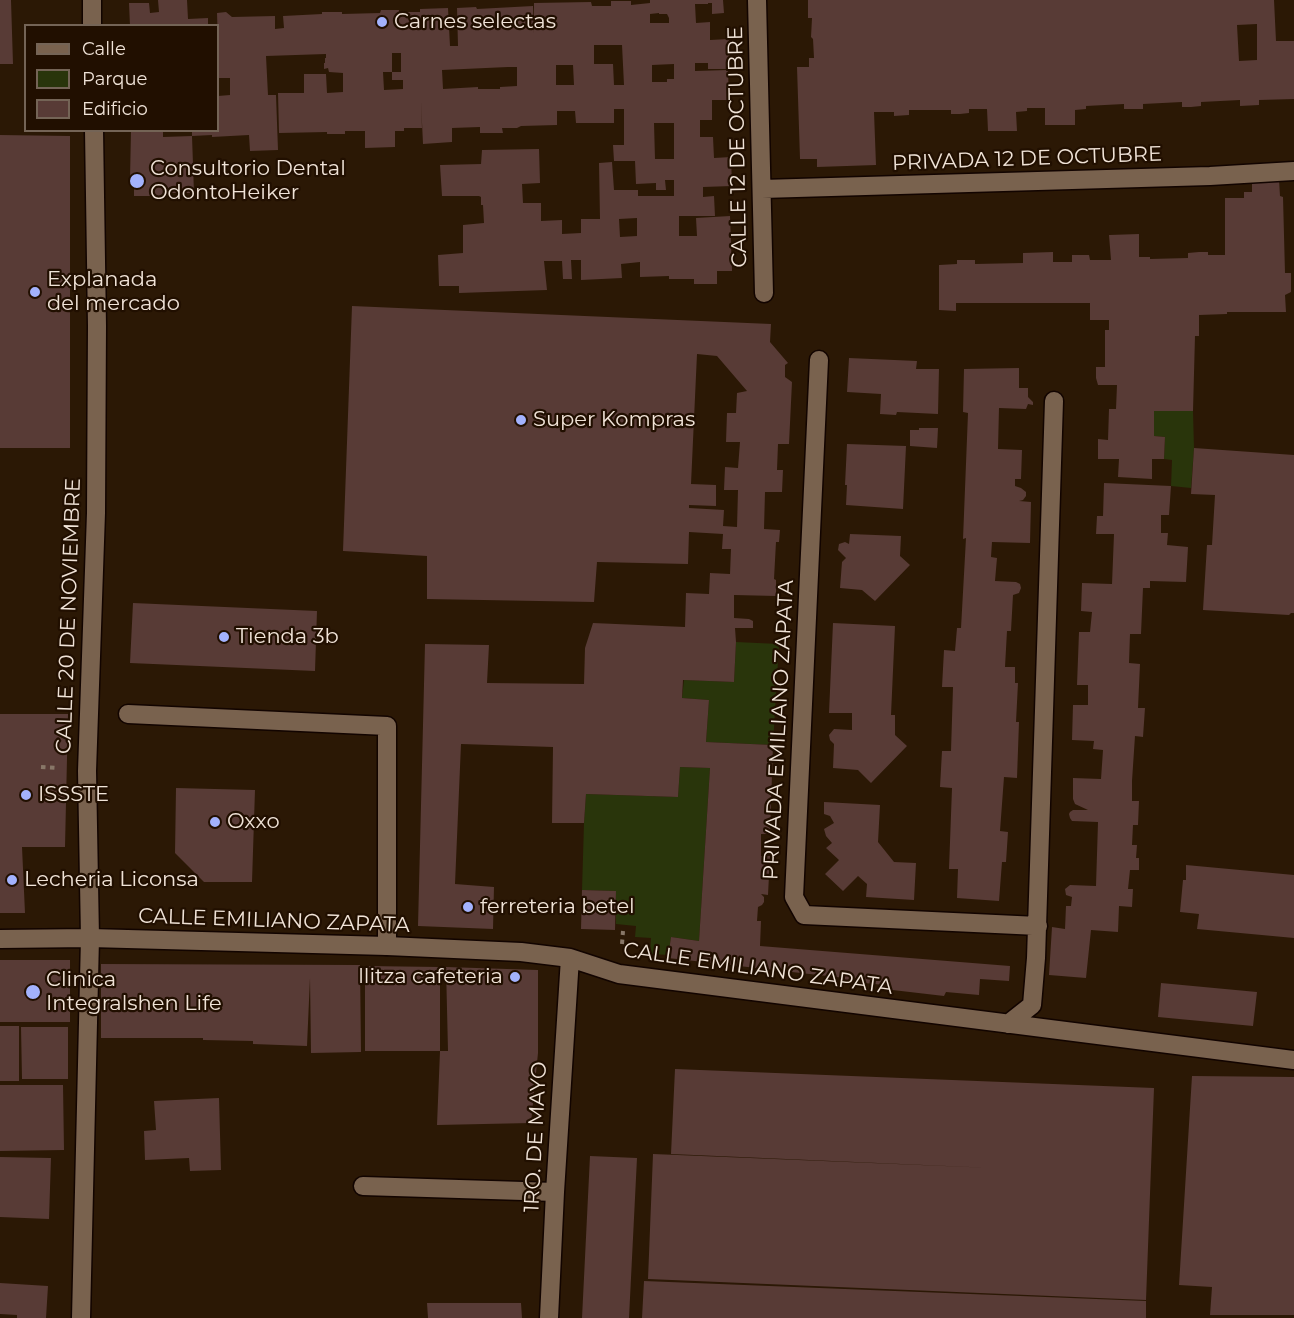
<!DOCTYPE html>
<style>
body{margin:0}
#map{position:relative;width:1294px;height:1318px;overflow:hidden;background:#2b1805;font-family:Montserrat,sans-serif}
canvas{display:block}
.legend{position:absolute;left:24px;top:24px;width:195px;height:108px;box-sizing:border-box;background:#210f00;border:2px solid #746456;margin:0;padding:8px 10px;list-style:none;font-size:18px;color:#f0e3d7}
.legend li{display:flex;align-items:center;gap:12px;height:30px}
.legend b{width:30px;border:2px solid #746456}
</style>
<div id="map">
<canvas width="1294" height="1318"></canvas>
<ul class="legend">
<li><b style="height:8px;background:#79624e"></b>Calle</li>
<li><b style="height:16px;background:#29350b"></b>Parque</li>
<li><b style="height:16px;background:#583b36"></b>Edificio</li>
</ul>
</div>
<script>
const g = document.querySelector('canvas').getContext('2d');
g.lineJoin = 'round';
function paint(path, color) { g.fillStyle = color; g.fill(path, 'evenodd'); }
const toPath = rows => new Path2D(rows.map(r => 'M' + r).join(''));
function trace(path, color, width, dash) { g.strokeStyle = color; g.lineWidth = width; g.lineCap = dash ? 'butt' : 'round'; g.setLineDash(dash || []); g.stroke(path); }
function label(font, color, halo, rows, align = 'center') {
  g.font = font + ' Montserrat,sans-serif'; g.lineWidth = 4.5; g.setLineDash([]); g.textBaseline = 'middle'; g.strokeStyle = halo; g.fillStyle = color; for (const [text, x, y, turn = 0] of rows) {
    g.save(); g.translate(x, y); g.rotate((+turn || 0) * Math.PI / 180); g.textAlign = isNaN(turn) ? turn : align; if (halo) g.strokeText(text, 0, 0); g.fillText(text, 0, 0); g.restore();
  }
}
paint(toPath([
 [1154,411,1193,411,1194,448,1191,488,1171,486,1172,460,1164,459,1165,437,1154,436],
 [736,642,779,644,773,745,706,742,709,700,682,698,684,680,734,682],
 [680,767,710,768,699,941,671,937,669,955,650,954,651,938,635,937,636,926,616,924,616,891,582,890,584,823,586,794,678,797]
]), '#29350b');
paint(toPath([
 [0,0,11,0,13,64,0,64],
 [158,0,187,0,188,19,208,18,208,26,130,26,129,3,149,3,150,13,159,12],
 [650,0,723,0,724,13,712,14,712,3,708,3,708,4,695,4,696,23,710,22,710,40,729,39,730,69,708,69,708,63,695,63,695,71,728,70,729,100,712,100,712,120,700,120,700,137,713,137,714,158,731,157,732,186,703,187,703,197,714,196,715,216,679,216,679,236,697,236,696,218,730,216,732,271,717,271,717,284,694,284,694,279,669,279,669,276,640,277,640,262,621,264,622,278,581,280,581,260,571,260,572,279,563,279,562,261,544,261,547,290,459,293,459,286,439,286,438,255,463,253,463,225,484,223,483,205,481,205,481,197,479,196,442,196,440,165,481,164,482,150,539,149,540,183,522,184,523,203,541,203,541,221,562,220,562,234,581,233,581,219,600,219,599,163,612,162,614,190,638,190,638,196,674,196,674,180,665,180,666,190,656,190,656,183,636,184,635,161,614,161,613,145,624,145,624,109,614,109,614,123,576,123,575,111,557,111,557,125,521,126,517,128,502,128,503,133,480,133,480,127,452,128,452,142,423,144,421,101,422,128,404,128,404,131,395,131,395,147,365,148,365,131,345,131,345,134,327,134,327,132,279,133,278,93,304,93,304,74,326,74,327,93,343,92,343,73,329,72,328,68,324,69,324,63,325,63,325,58,326,58,326,54,266,56,268,95,276,95,278,150,250,151,249,135,212,137,212,135,192,136,192,130,218,130,218,96,230,95,230,78,219,78,217,13,226,12,232,17,275,16,275,29,284,28,283,16,322,14,322,12,342,12,342,14,380,13,381,10,399,10,399,12,420,12,420,9,448,8,450,46,458,46,457,8,476,7,477,9,533,6,534,34,534,3,591,2,592,6,611,6,611,1,631,1,631,5,650,3],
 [659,13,659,14,667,14,669,18,669,23,650,23,650,14],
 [594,45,622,45,624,85,614,85,613,64,594,64],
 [392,53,401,53,401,72,392,72,392,80,403,80,403,89,384,90,383,72,392,72],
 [674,64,674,79,667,79,667,82,652,82,652,65],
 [556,65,573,65,574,85,556,85],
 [508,67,517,67,517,86,500,87,500,89,478,89,478,87,443,89,442,70],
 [654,123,674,123,674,159,655,159],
 [637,218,637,236,620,237,619,219],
 [808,0,1274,0,1276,41,1294,41,1294,99,1259,100,1259,105,1240,106,1240,100,1201,102,1201,106,1191,107,1182,107,1182,102,1143,104,1143,109,1124,109,1124,104,1086,106,1086,109,1075,110,1075,125,1045,125,1045,108,1027,108,1027,111,1016,112,1017,131,988,131,987,109,969,109,969,113,960,114,951,114,951,110,909,110,909,115,894,116,894,112,874,112,876,165,817,167,817,159,800,159,797,67,809,67,809,58,814,58,813,39,811,37,812,18,808,18],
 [1257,24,1257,60,1239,61,1237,25],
 [131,130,163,130,163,137,192,136,194,193,165,193,165,196,134,196,134,178,130,179],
 [0,135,70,136,70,448,0,448],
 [1279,179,1280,196,1283,197,1285,273,1291,273,1291,292,1285,295,1286,312,1227,312,1227,314,1199,315,1199,336,1195,336,1193,411,1154,411,1154,436,1165,437,1164,459,1152,459,1152,479,1118,477,1119,459,1098,459,1098,439,1108,440,1109,409,1116,409,1117,385,1098,385,1096,378,1096,367,1105,367,1105,330,1109,330,1109,320,1090,320,1090,303,956,303,956,311,939,310,939,265,957,264,957,260,975,260,975,264,1023,263,1023,253,1053,252,1053,262,1072,262,1072,255,1089,255,1090,260,1111,260,1109,235,1139,234,1139,257,1150,257,1150,259,1188,258,1188,253,1199,252,1208,252,1208,255,1225,255,1225,198,1244,198,1244,192,1252,192,1252,180],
 [352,306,771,324,770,342,788,363,785,365,785,377,792,382,789,444,778,444,777,470,783,470,782,492,765,492,764,529,780,530,779,542,776,542,774,579,776,580,776,596,734,595,734,618,749,619,753,621,753,628,735,628,736,642,734,682,683,680,682,698,709,700,706,742,773,745,770,834,761,834,761,856,770,856,768,895,761,894,764,897,764,902,762,905,758,907,757,921,761,921,760,946,1010,966,1009,981,980,979,979,995,946,992,944,996,884,989,884,985,845,981,845,978,668,958,671,937,699,941,710,768,680,767,678,797,586,794,584,823,552,823,553,747,461,744,455,884,494,887,493,929,418,926,425,644,489,645,487,683,584,684,585,648,593,623,685,627,686,593,709,594,710,573,730,574,731,549,722,549,723,534,689,532,688,564,597,562,594,602,427,599,427,556,343,551],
 [697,354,717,356,747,391,737,393,736,413,727,413,726,442,740,442,738,468,725,467,724,490,738,490,737,527,723,526,724,510,689,508,689,505,716,506,716,485,691,484],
 [849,358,917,361,916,369,939,369,938,414,897,412,896,415,880,414,881,394,847,392],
 [1019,368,1019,388,1028,388,1028,397,1033,402,1033,405,1028,404,1026,409,999,408,998,449,1022,450,1021,479,1015,479,1015,486,1021,488,1026,492,1026,496,1023,500,1019,501,1031,502,1030,543,992,542,991,557,997,558,995,581,1016,582,1020,584,1021,588,1019,593,1013,595,1011,631,1007,631,1005,667,1015,667,1015,683,1018,683,1016,722,1019,722,1017,778,1004,777,1000,831,1008,832,1006,862,1002,862,999,901,957,898,958,869,949,869,952,788,940,787,942,751,951,751,953,687,942,687,944,650,955,651,957,628,961,628,966,538,963,539,968,413,963,412,964,369],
 [919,428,938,428,937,448,910,446,910,430,919,430],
 [847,444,906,446,903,509,846,505,847,485,845,485],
 [1194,448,1294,455,1294,613,1291,613,1289,615,1203,610,1207,545,1212,545,1215,495,1191,494],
 [1104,483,1171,486,1169,515,1161,515,1161,533,1168,533,1167,545,1188,547,1186,582,1150,581,1150,588,1143,588,1141,634,1130,634,1129,663,1140,664,1138,708,1145,708,1143,737,1135,736,1132,781,1132,801,1139,801,1138,825,1133,825,1132,845,1137,845,1136,858,1139,858,1139,870,1130,870,1128,889,1133,889,1132,907,1119,906,1118,932,1091,930,1086,978,1049,975,1052,927,1065,929,1066,906,1071,906,1072,897,1066,895,1065,889,1070,885,1096,886,1098,822,1072,821,1070,818,1069,814,1070,812,1073,810,1088,810,1075,804,1073,799,1073,778,1101,779,1103,750,1093,749,1094,741,1072,740,1073,705,1088,705,1088,685,1077,685,1079,632,1090,632,1092,612,1081,611,1082,583,1112,584,1114,534,1096,534,1097,516,1103,516],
 [850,534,901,536,900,556,910,565,875,601,862,590,840,588,842,562,846,558,838,550,839,544,845,542,849,544],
 [133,603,317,611,315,671,130,663],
 [833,623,895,626,891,715,895,715,895,735,907,746,871,783,858,770,833,768,834,744,830,740,829,735,834,729,852,730,852,713,829,713],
 [0,714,68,714,65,847,22,847,25,913,0,913],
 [176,788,255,790,252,882,204,882,175,853],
 [824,802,880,805,878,842,894,862,916,863,914,900,866,897,867,884,858,876,843,891,825,874,839,860,826,848,832,843,826,836,824,829,834,823,830,816,824,814],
 [1186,865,1294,875,1294,938,1197,929,1199,914,1180,912,1183,880,1186,880],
 [582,890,616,891,615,930,581,929],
 [0,960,70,960,70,1022,0,1022],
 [101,964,360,965,361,1052,311,1053,310,978,307,1046,253,1044,253,1041,203,1040,203,1038,101,1038],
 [365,966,440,967,440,1051,448,1051,446,967,538,970,538,1053,531,1123,437,1125,440,1051,365,1051],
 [1161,983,1257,992,1253,1026,1158,1017],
 [0,1026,19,1026,19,1081,0,1081],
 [21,1027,68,1027,68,1079,22,1079],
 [675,1069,1154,1088,1146,1300,648,1279,653,1154,993,1168,671,1154],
 [1192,1076,1294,1077,1294,1315,1210,1315,1212,1287,1179,1285],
 [0,1085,63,1085,64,1150,0,1151],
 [219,1098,221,1170,190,1171,189,1158,145,1160,144,1131,156,1130,154,1101],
 [590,1156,637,1158,629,1318,582,1318],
 [0,1157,51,1158,49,1219,0,1217],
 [644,1281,1146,1301,1146,1318,642,1318],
 [0,1283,48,1286,46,1318,17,1318,17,1315,0,1314],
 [427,1303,521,1303,522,1318,428,1318]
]), '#583b36');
const lane = toPath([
 [128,714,387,726,387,946]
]);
const street = toPath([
 [92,0,92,26],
 [757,0,764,293],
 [762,189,1210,176,1294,171],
 [819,360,794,897,804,915,1038,926],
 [0,939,90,938,387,946,521,952,570,958,619,974,1294,1060],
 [1008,1024,1032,1005,1036,958,1054,401],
 [363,1186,555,1192],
 [81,1318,90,938,87,771,96,513,97,326,94,130],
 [549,1318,555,1192,570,958]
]);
trace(lane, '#120400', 21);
trace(street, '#120400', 21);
trace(toPath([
 [41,767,57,768],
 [622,944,623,931]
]), '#887768', 4, [4.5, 4.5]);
trace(lane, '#79624e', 18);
trace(street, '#79624e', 18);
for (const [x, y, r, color] of [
 [382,22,6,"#a3b2fd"],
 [137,181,8,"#a3b2fd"],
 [35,292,6,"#a3b2fd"],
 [521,420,6,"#a3b2fd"],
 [224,637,6,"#a3b2fd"],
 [26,795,6,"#a3b2fd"],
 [215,822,6,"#a3b2fd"],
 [12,880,6,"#a3b2fd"],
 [468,907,6,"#a3b2fd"],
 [515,977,6,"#a3b2fd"],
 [33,992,8,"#a3b2fd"]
]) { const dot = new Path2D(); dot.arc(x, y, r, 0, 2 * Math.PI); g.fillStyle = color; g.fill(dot); trace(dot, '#210f00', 2); }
label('21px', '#f0e3d7', '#210f00', [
 ["Carnes selectas",394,22],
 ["Consultorio Dental",150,169],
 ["OdontoHeiker",150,193],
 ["Explanada",47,280],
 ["del mercado",47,304],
 ["Super Kompras",533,420],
 ["Tienda 3b",236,637],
 ["ISSSTE",38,795],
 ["Oxxo",227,822],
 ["Lecheria Liconsa",24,880],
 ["ferreteria betel",480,907],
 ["llitza cafeteria",503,977,"right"],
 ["Clinica",46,980],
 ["Integralshen Life",46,1004]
], 'left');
label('21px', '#f0e3d7', '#210f00', [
 ["CALLE 12 DE OCTUBRE",738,147,-91],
 ["PRIVADA 12 DE OCTUBRE",1027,159,-2],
 ["CALLE 20 DE NOVIEMBRE",69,616,-88],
 ["PRIVADA EMILIANO ZAPATA",779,730,-87],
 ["CALLE EMILIANO ZAPATA",274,921,2],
 ["CALLE EMILIANO ZAPATA",758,969,8],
 ["1RO. DE MAYO",536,1137,-87]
]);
</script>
